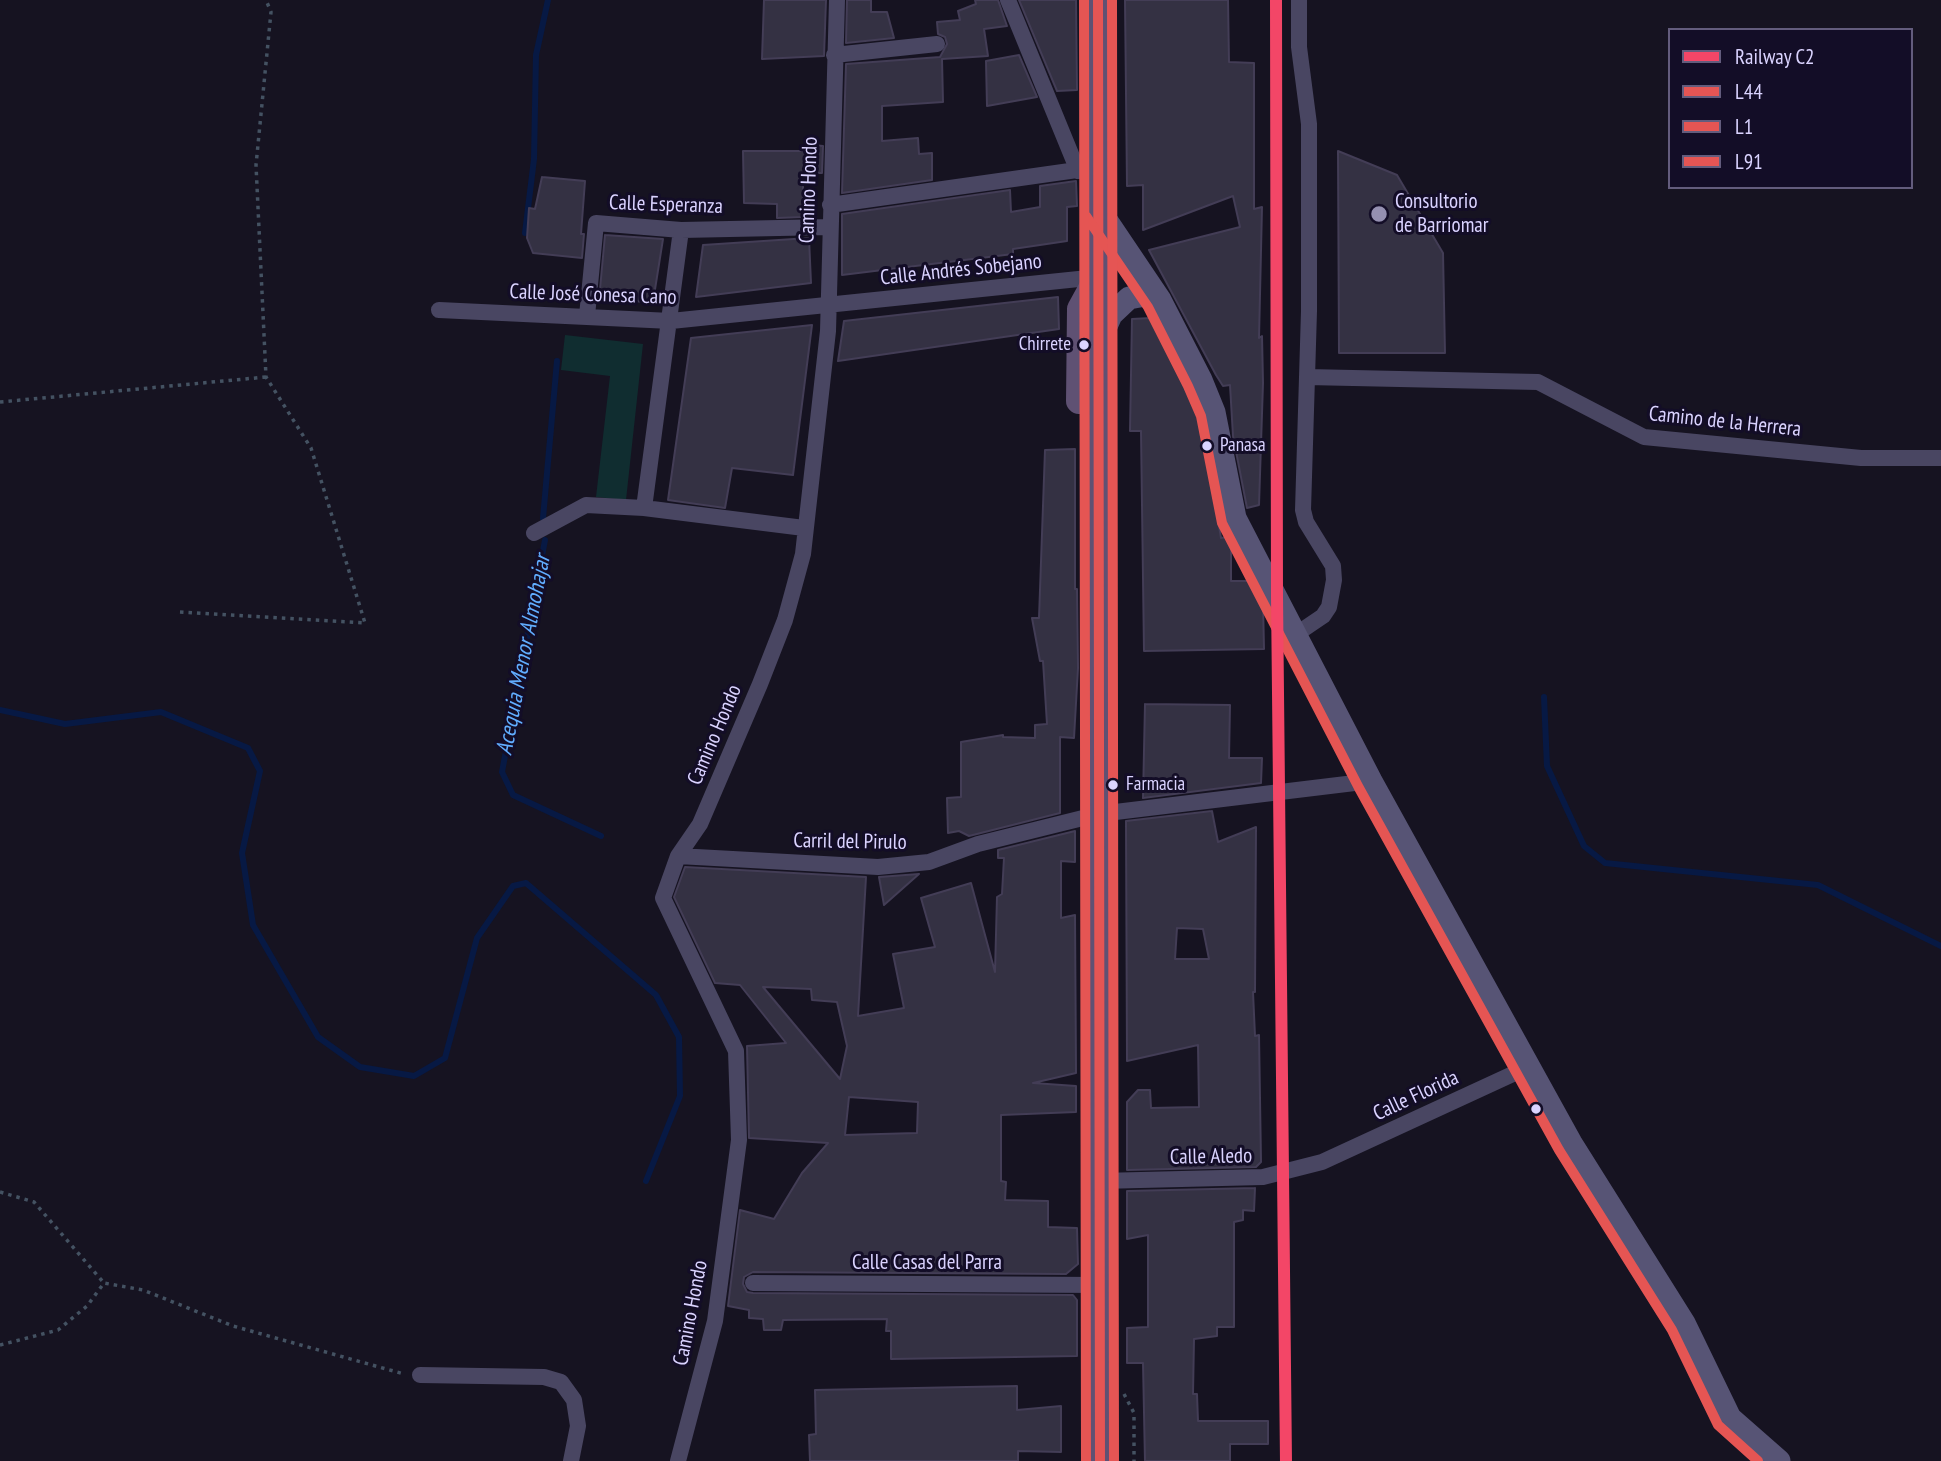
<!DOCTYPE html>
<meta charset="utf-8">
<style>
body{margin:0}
#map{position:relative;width:1941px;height:1461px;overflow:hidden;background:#161321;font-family:"PT Sans Narrow",sans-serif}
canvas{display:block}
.legend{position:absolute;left:1668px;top:28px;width:245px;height:161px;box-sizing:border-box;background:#130d27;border:2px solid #635c7d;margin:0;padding:9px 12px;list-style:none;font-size:21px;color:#dad3ff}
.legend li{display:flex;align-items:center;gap:14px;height:35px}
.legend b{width:35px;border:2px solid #635c7d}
</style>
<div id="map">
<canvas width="1941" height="1461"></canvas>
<ul class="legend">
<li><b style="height:9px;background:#f34667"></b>Railway C2</li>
<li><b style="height:9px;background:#e55554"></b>L44</li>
<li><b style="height:9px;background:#e55553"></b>L1</li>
<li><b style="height:9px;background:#e55554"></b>L91</li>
</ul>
</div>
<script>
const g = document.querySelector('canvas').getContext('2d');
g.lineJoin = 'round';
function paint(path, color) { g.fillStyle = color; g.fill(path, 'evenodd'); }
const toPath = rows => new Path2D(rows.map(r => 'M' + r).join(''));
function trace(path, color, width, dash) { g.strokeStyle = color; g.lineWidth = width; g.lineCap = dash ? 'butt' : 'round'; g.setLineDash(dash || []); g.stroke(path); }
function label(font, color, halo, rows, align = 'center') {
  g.font = font + ' "PT Sans Narrow",sans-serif'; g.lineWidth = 6; g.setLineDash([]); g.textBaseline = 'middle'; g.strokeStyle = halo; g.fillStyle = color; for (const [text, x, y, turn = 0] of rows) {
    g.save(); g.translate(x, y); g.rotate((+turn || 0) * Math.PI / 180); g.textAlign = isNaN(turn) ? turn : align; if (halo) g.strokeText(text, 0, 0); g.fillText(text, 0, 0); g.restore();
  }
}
paint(toPath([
 [565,335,643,344,626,500,596,497,610,376,561,370]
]), '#102d30');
trace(toPath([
 [525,233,534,159,536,55,548,0],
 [543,518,557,361],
 [545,540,502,772,513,795,601,836],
 [1544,697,1547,766,1584,846,1605,863,1818,885,1941,946],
 [0,710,65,724,161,712,248,748,260,771,242,853,253,925,318,1037,360,1067,414,1076,445,1058,477,938,513,886,526,883,656,995,679,1037,680,1096,646,1181]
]), '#071944', 6);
const building = toPath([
 [764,0,826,0,824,56,762,59,764,0],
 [847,0,871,0,871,12,887,12,894,38,846,43,847,0],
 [975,0,998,0,1007,26,984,29,988,56,942,59,943,102,882,106,882,141,918,138,919,154,932,153,932,180,842,193,846,64,940,57,947,44,945,37,938,34,937,22,960,20,958,11,976,4,975,0],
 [1019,0,1076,0,1077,90,1057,91,1019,0],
 [1125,0,1228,0,1229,62,1254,63,1254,209,1262,207,1259,338,1262,336,1263,383,1259,505,1247,508,1233,436,1230,385,1223,386,1216,375,1149,250,1240,227,1233,196,1143,230,1143,185,1127,186,1125,0],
 [1019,55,1037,97,987,106,986,61,1019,55],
 [813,145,823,146,822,173,803,173,803,217,777,218,777,204,744,203,743,151,806,151,812,149,813,145],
 [1338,151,1397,175,1443,253,1445,353,1339,353,1338,151],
 [542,177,585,181,581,234,584,234,582,258,533,253,527,238,529,208,535,209,542,177],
 [1076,181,1077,206,1067,207,1067,241,1013,249,1013,254,842,275,842,214,1010,190,1011,212,1040,207,1040,186,1076,181],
 [605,235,663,239,653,302,599,300,605,235],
 [809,238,811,283,696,297,703,245,809,238],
 [1058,297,1059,329,838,361,844,321,1058,297],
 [1151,318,1202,424,1221,538,1227,537,1231,545,1231,581,1251,581,1263,603,1264,649,1144,651,1141,431,1130,431,1132,319,1151,318],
 [812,325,793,475,732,468,725,508,668,500,691,338,812,325],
 [1075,449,1075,589,1077,589,1078,668,1074,738,1060,737,1060,813,969,836,959,831,948,833,947,798,961,797,961,742,1003,735,1003,737,1035,738,1035,725,1047,724,1043,661,1040,661,1032,618,1039,618,1045,450,1075,449],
 [1145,704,1230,705,1229,758,1262,758,1261,783,1143,798,1145,704],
 [1212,811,1218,842,1256,827,1255,992,1253,992,1255,1036,1259,1035,1261,1162,1256,1167,1127,1170,1127,1102,1138,1090,1150,1090,1151,1108,1199,1107,1198,1045,1127,1061,1126,821,1212,811],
 [1177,928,1203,929,1209,959,1175,959,1177,928],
 [1075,831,1075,862,1061,861,1061,918,1075,915,1076,1073,1033,1083,1076,1086,1076,1112,1001,1115,1001,1181,1006,1182,1005,1200,1048,1201,1048,1227,1077,1228,1078,1264,1066,1274,753,1272,744,1277,743,1284,747,1292,753,1293,1073,1295,1077,1300,1077,1356,891,1359,891,1331,886,1331,887,1319,783,1320,781,1330,764,1330,763,1319,749,1318,749,1310,728,1306,740,1210,774,1219,802,1173,828,1143,749,1138,747,1046,786,1043,740,985,715,983,674,897,685,867,866,877,858,1016,904,1008,893,954,935,947,921,898,971,883,995,972,997,897,1002,894,1004,858,998,858,998,850,1075,831],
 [763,987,811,989,812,1000,837,1002,847,1046,840,1079,763,987],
 [849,1097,918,1102,917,1133,845,1135,849,1097],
 [919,874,884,905,879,877,919,874],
 [1255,1188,1254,1211,1243,1210,1243,1220,1234,1222,1234,1327,1217,1327,1217,1336,1194,1339,1193,1394,1197,1394,1198,1421,1268,1421,1268,1444,1230,1444,1230,1461,1145,1461,1143,1363,1127,1363,1127,1328,1148,1327,1148,1235,1127,1239,1127,1191,1255,1188],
 [1017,1386,1017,1410,1061,1406,1061,1452,1018,1451,1018,1461,810,1461,809,1435,816,1434,815,1390,1017,1386]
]);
paint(building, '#343143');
trace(building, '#433d56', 2);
trace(toPath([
 [0,402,266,377],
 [180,612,365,623,311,448,266,377,256,165,271,12,266,0],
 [0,1192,34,1202,104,1283],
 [0,1345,58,1330,87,1306,104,1283,143,1290,233,1326,404,1374],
 [1124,1394,1134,1413,1134,1461]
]), '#445262', 3.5, [3.5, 5]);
trace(toPath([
 [1008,0,1078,171],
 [834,55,937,44],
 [830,205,1098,167],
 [439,310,671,321,1098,277],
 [587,316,596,223,681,230,828,227],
 [1307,377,1538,382,1644,437,1861,458,1941,458],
 [644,508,681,230],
 [534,533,586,505,644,508,804,528],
 [1295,635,1323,616,1329,607,1334,580,1333,566,1306,522,1303,510,1309,311,1309,124,1299,47,1299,0],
 [678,856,878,867,929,862,978,844,1099,814,1371,781],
 [1100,1181,1263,1177,1322,1162,1528,1067],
 [753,1283,1100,1285],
 [420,1375,544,1377,561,1382,574,1400,578,1426,571,1461],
 [678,1461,715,1321,739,1140,736,1051,663,898,678,856,700,824,760,684,785,620,803,554,828,331,837,0]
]), '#494662', 16);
trace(toPath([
 [1098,208,1160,300,1201,380,1214,412,1235,518,1371,781,1571,1143,1684,1323,1730,1418,1779,1461],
 [1099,342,1111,315,1129,298,1145,295,1160,300]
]), '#575475', 23);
trace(toPath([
 [1098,0,1100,1461],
 [1097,278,1080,309,1079,401,1099,401]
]), '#5f5173', 26);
trace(toPath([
 [1098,0,1100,1461]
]), '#e55554', 10);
trace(toPath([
 [1084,0,1086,1461],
 [1086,216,1148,307,1188,386,1201,416,1222,523,1359,788,1559,1150,1672,1330,1718,1425,1758,1461]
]), '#e55553', 10);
trace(toPath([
 [1112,0,1114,1461]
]), '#e55554', 10);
trace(toPath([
 [1276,0,1277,597,1286,1461]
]), '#f34667', 12);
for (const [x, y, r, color] of [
 [1379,214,9,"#9590b1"],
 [1084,345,6,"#dad3ff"],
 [1207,446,6,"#dad3ff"],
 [1113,785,6,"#dad3ff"],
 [1536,1109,6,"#dad3ff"]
]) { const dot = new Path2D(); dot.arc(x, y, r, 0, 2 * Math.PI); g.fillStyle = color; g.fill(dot); trace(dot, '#130d27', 2.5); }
label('19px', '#dad3ff', '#130d27', [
 ["Chirrete",1071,345,"right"],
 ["Panasa",1220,446],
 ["Farmacia",1126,785]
], 'left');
label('21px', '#dad3ff', '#130d27', [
 ["Camino Hondo",809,190,-88],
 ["Calle Esperanza",666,205,2],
 ["Calle Andrés Sobejano",961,270,-6],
 ["Calle José Conesa Cano",593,295,2],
 ["Camino de la Herrera",1725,422,6],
 ["Camino Hondo",715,735,-67],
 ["Carril del Pirulo",850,842,1],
 ["Calle Florida",1416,1096,-25],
 ["Calle Aledo",1211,1157,-1],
 ["Calle Casas del Parra",927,1263],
 ["Camino Hondo",691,1313,-79]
]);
label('21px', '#dad3ff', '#130d27', [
 ["Consultorio",1395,202],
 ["de Barriomar",1395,226]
], 'left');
label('italic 23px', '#61adff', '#130d27', [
 ["Acequia Menor Almohajar",524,655,-79]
]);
</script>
